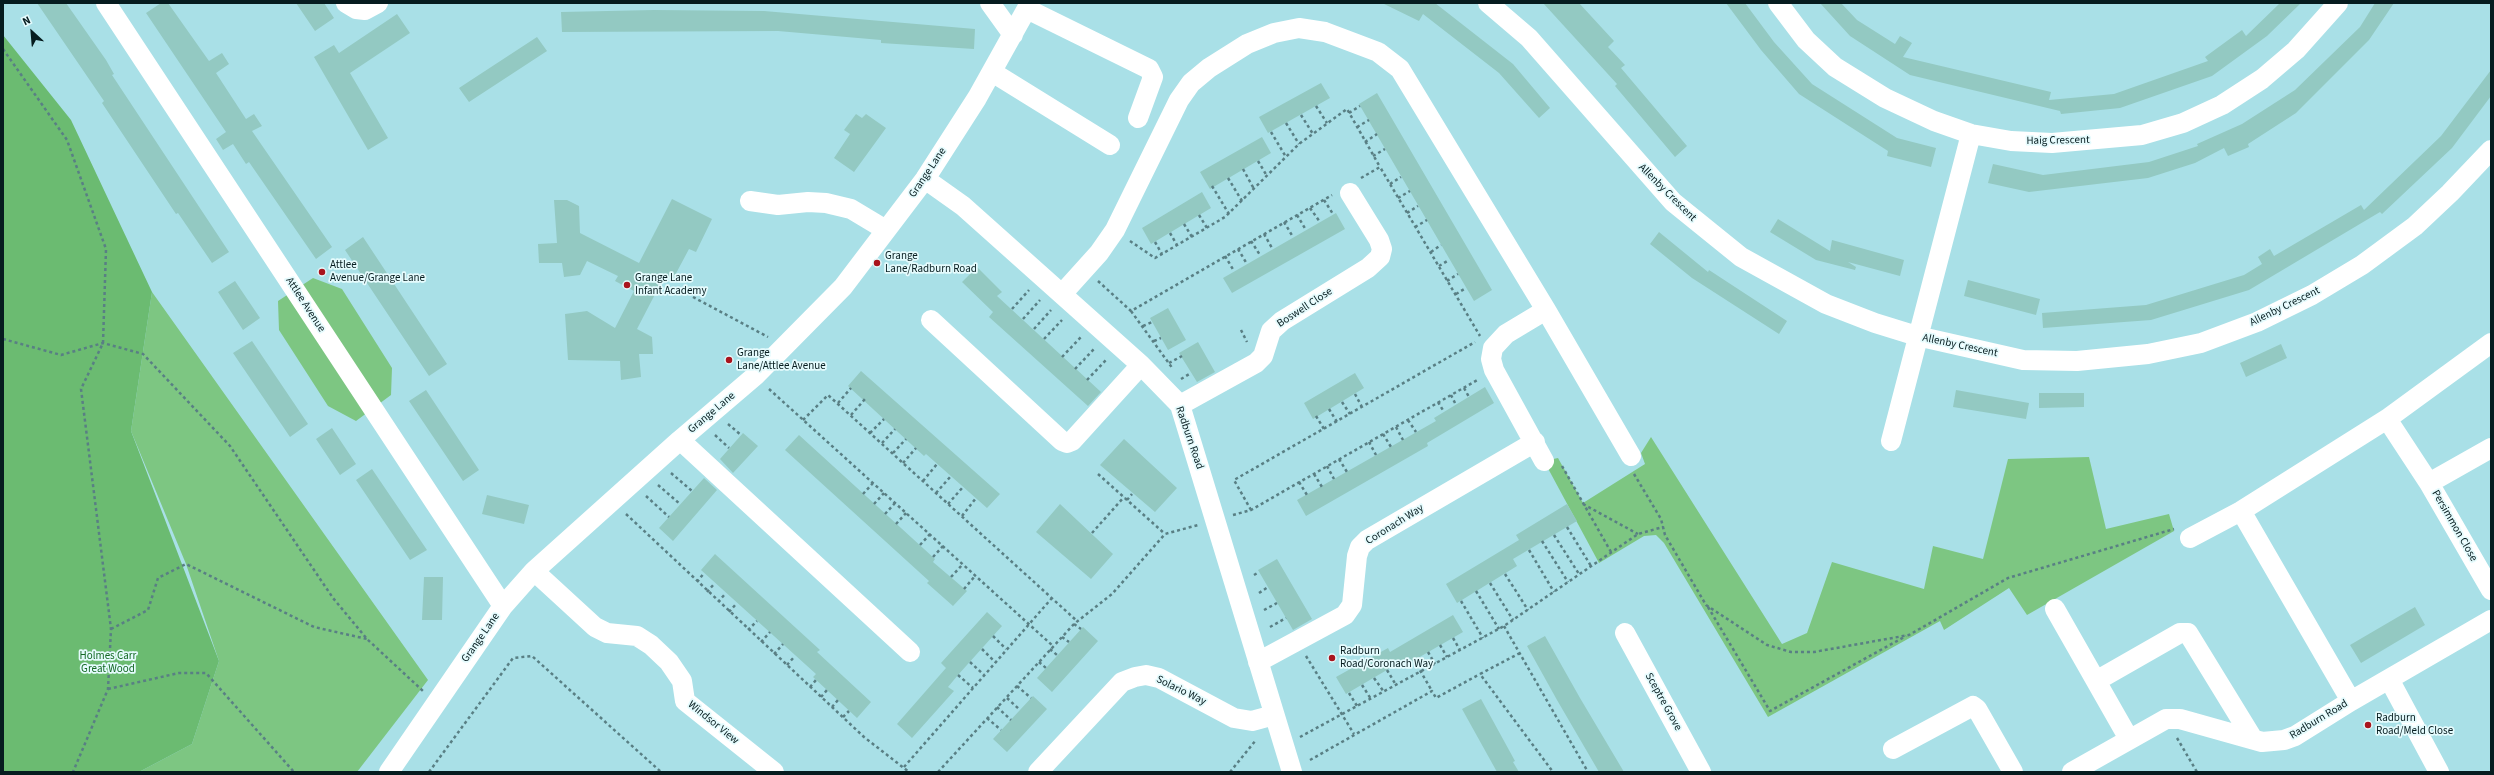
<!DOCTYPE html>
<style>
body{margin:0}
#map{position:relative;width:2494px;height:775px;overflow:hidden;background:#a9e0e7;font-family:"Source Sans 3",sans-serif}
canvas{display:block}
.frame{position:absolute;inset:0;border:4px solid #061c1f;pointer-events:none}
.north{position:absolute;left:12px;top:12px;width:40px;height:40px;-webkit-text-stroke:3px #e5fbfd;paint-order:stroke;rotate:334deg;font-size:11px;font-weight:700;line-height:16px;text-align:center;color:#061c1f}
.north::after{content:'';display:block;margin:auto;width:14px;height:18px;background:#061c1f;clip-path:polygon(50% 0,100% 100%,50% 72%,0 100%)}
</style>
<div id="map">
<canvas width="2494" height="775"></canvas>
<div class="frame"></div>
<div class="north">N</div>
</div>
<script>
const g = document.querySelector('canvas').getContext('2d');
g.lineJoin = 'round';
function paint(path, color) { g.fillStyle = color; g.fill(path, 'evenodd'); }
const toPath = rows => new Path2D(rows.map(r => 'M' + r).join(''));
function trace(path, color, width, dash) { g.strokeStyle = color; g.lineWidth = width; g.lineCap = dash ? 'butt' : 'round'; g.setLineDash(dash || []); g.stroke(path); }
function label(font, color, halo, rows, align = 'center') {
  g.font = font + ' "Source Sans 3",sans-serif'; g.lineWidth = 3.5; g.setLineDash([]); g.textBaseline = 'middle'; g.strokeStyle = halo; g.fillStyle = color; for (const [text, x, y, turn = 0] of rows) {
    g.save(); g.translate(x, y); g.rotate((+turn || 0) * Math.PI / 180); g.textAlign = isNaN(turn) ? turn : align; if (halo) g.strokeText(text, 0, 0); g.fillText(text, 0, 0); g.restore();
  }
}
paint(toPath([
 [313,278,342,289,392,368,391,395,356,421,328,406,279,330,278,301],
 [152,292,428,680,357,772,139,772,192,744,219,661,186,564,131,431],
 [1651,437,1782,644,1807,633,1832,562,1924,589,1933,546,1983,559,2008,459,2089,457,2106,529,2169,514,2174,531,2027,615,2009,588,1944,630,1940,621,1768,717,1664,543,1656,535,1644,536,1599,563,1544,461,1558,458,1583,503,1645,464,1641,453]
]), '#7dc682');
paint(toPath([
 [3,35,71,120,152,292,131,431,219,661,192,744,139,772,3,772]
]), '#6bbb71');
paint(toPath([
 [37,3,66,3,106,60,114,74,112,75,229,252,212,263,178,213,176,214,102,103,104,101],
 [161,3,168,3,209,61,222,53,229,64,216,73,246,119,254,114,262,126,252,131,332,247,316,259,249,162,246,164,233,144,223,150,216,139,226,132,146,13],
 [296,3,324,3,334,18,315,31],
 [1382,3,1435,3,1513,64,1550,108,1539,118,1499,73,1423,14,1419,21],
 [1543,3,1579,3,1614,41,1608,47,1625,65,1621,68,1687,146,1675,157,1615,86,1617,84],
 [1726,3,1745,3,1774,42,1812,84,1897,138,1936,148,1931,167,1887,156,1888,151,1799,94,1761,50],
 [1820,3,1841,3,1857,20,1895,44,1900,36,1912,43,1903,57,2051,92,2049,100,2114,94,2208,61,2205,57,2242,30,2246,36,2280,3,2301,3,2267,36,2212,76,2120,108,2061,114,2060,111,1910,75,1850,36],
 [2375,3,2394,3,2369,40,2296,113,2248,144,2249,147,2228,156,2224,148,2195,163,2148,178,2029,192,1988,183,1993,164,2043,175,2149,162,2198,146,2197,144,2242,124,2295,90,2360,27],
 [654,10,764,11,975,29,974,49,881,43,881,40,778,31,562,32,561,12],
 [397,14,410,33,350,73,388,138,368,150,314,57,334,45,339,53],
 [537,37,547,51,469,102,459,88],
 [2491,70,2491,96,2452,148,2382,214,2380,212,2249,290,2151,320,2043,328,2042,313,2146,305,2244,275,2262,264,2258,257,2270,249,2274,256,2361,205,2364,210,2441,136],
 [1321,83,1330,98,1268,133,1259,117],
 [1377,93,1492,290,1474,301,1359,104],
 [856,114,862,118,866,114,886,128,854,172,834,158,850,134,844,130],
 [1262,137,1271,153,1210,189,1200,172],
 [1202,192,1211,208,1151,244,1142,228],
 [672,199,712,219,696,252,689,249,673,279,665,275,637,329,652,337,653,354,639,354,641,377,621,380,620,361,568,360,565,314,587,311,615,328,634,291,615,281,618,276,587,261,580,275,564,277,562,263,539,263,538,244,557,243,554,200,567,200,579,206,580,233,639,263],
 [1336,213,1345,229,1232,293,1223,278],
 [1778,219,1830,251,1832,240,1904,260,1900,276,1848,262,1856,267,1855,270,1816,260,1770,232],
 [1659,232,1708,272,1709,270,1787,321,1779,334,1692,278,1650,244],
 [363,237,447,364,429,376,345,250],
 [977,267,1002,292,997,296,1101,392,1088,406,989,317,993,312,962,282],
 [1968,280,2040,299,2036,315,1964,296],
 [235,281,260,318,243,330,218,292],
 [1168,308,1186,340,1168,350,1150,318],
 [252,341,308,424,290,437,233,353],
 [1198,342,1215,372,1197,382,1179,353],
 [2281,344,2287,358,2246,377,2240,363],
 [861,371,1000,494,987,508,926,454,924,456,848,386],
 [1355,373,1364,388,1313,419,1304,403],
 [1485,387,1494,403,1427,443,1428,446,1306,516,1297,500,1436,421,1434,418],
 [426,390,479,470,463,481,409,401],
 [1956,390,2029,403,2026,419,1953,407],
 [2039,393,2084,393,2084,407,2039,408],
 [332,428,356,464,340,475,316,439],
 [743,433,758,446,733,473,720,459],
 [799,435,935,559,933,562,967,591,953,606,927,583,929,581,785,450],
 [1124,439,1177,488,1155,512,1100,465],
 [372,469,427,550,410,560,356,480],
 [704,478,717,490,673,541,659,528],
 [487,495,529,505,524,524,482,514],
 [1060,504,1113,554,1091,579,1036,532],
 [1567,504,1577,521,1513,559,1517,566,1457,603,1446,584,1519,540,1516,535],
 [715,554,820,650,817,652,871,702,857,718,813,677,816,674,701,570],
 [1277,559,1312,619,1293,630,1258,570],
 [424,577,443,577,442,620,422,620],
 [2415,607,2425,625,2361,663,2350,645],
 [987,612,1002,626,958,675,948,687,954,691,912,738,897,724,946,668,941,663],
 [1453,615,1463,632,1411,662,1409,657,1346,694,1336,677,1388,648,1390,652],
 [1083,627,1098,641,1052,692,1037,678],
 [1545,636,1580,698,1624,772,1599,772,1557,700,1527,646],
 [1033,696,1047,709,1007,752,993,739],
 [1481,699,1515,761,1513,762,1519,772,1497,772,1462,709]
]), '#93c9c2');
trace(toPath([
 [3,49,67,140,106,249,103,343,81,389,111,629,108,689,73,772],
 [1316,106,1327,123],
 [1349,113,1360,106],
 [1301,115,1313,134],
 [1286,123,1299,144],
 [1357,127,1369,120],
 [1271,132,1286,157],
 [1365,142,1377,134],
 [1373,156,1385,149],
 [1258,161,1267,176],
 [1243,169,1254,189],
 [1228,178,1242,201],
 [1361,178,1380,167,1480,336],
 [1390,184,1401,177],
 [1212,186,1229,214],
 [1398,198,1410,191],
 [1324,200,1333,214],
 [1310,208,1320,222],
 [1407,213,1418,206],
 [1199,215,1207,228],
 [1297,215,1306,230],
 [1284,222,1293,237],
 [1184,224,1192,237],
 [1415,227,1427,220],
 [1170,233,1177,245],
 [1264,234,1272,248],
 [1130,241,1155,258,1225,217,1299,144,1347,109,1380,167],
 [1251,241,1260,255],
 [1155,242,1162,254],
 [1238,249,1247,264],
 [1431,252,1441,245],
 [1225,256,1234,271],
 [1439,266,1449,260],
 [1098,281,1131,311,1332,195],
 [1447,281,1458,274],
 [1456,294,1466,288],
 [693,297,768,337],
 [1012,309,1029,290],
 [1131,311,1173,369],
 [1023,319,1040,300],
 [1143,326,1152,322],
 [1034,329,1051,310],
 [1241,330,1247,342],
 [3,339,61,355,103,343,143,354,230,446,333,598,367,639,423,691],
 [1044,339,1062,320],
 [1154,341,1161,338],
 [1062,357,1081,337],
 [1169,363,1182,356],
 [1075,369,1094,349],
 [1181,379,1191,373],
 [1087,380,1106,360],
 [1464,388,1469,397],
 [769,389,1053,646],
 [1355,394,1362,407],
 [1451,395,1456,405],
 [1342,402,1350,414],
 [1438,402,1444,412],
 [838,403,851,388],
 [1329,409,1337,422],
 [851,415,865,399],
 [1316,416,1324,429],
 [803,420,828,395,1077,621],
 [1408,420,1416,432],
 [728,424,741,435],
 [1396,427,1403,440],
 [870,433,884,419],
 [1383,434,1391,447],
 [715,435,729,448],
 [1369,442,1376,455],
 [882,443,895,429],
 [893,453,906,439],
 [1339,459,1347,472],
 [903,463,916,448],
 [1327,466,1334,479],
 [1562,466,1611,552],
 [671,473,692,491],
 [1098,474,1165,534],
 [1314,474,1322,487],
 [1634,474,1661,519,1665,535,1706,605,1767,645,1791,652,1814,652,1909,635,2008,578,2174,529],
 [923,481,937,464],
 [1299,482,1307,495],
 [658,485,680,504],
 [936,493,951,476],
 [863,494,873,483],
 [646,496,669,517],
 [1127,500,1132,494],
 [874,504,884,493],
 [948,504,963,487],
 [1583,504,1638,534],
 [1251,510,1234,480,1475,342],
 [626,514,864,737,909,772],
 [885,514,895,503],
 [1233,515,1251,510,1479,379],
 [962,516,976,498],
 [896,524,906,513],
 [1567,527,1591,566],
 [1092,533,1124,497],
 [1554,535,1579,574],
 [1542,541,1568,582],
 [920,545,930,534],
 [1529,550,1554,592],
 [933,557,943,546],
 [1505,574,1528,610],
 [1254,575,1259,572],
 [951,577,963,564],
 [697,582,704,573],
 [1490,583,1513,620],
 [964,589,975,576],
 [1476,591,1499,629],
 [707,592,715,583],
 [1259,593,1268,587],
 [1461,601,1483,638],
 [718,602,726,593],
 [1708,607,1770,711,1906,636],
 [1264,610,1277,603],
 [729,612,737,603],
 [1074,624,1081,629],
 [1504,626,1588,772],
 [1270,627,1286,618],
 [111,629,148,610,158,578,186,564,314,627,367,639],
 [748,630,757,621],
 [993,636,1006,649],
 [1062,637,1069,642],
 [1453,638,1460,650],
 [761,642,770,632],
 [1440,645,1447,657],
 [982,649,995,662],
 [1050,649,1057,655],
 [1428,652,1435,664],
 [1520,653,1480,674,1553,772],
 [774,654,783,644],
 [1306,656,1354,734],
 [1414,660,1432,691],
 [970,662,984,675],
 [1039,662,1046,668],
 [787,665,795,656],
 [1387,670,1396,685],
 [958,675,973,688],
 [1374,678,1384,692],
 [1362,685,1371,699],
 [1017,686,1031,698],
 [810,687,816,680],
 [108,689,179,673,206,673,294,772],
 [1349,693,1357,706],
 [821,697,827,690],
 [1007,698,1020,710],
 [832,707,838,700],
 [997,707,1011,720],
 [843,717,849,711],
 [987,718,1001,730],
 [1300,737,1504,626,1638,534,1663,527],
 [2177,738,2197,772],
 [1310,760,1432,691,1436,698,1480,674],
 [904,767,1052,598],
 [429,772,513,658,532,656,661,772],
 [938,772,1074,624,1112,594,1165,534,1198,525],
 [1230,772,1256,740]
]), '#597f84', 2.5, [3, 3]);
trace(toPath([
 [106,3,503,606],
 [346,3,356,9,365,10,378,3],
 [990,3,1013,35],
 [1488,3,1529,38,1673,202,1741,257,1826,304,1875,323,1917,336,2023,360,2077,361,2148,354,2201,343,2257,322,2312,295,2362,265,2415,226,2450,193,2491,150],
 [1778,3,1806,40,1835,67,1885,98,1934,121,1971,134,2011,141,2052,143,2142,135,2183,123,2222,105,2262,79,2296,50,2338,3],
 [1027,9,1149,69,1153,77,1138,118],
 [992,72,1110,145],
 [925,179,963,206,1141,365,1180,405,1292,772],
 [750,201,778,205,808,202,826,203,851,209,886,230],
 [1062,294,1099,253,1115,230,1179,100,1191,83,1209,68,1247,44,1274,33,1299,28,1325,32,1378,52,1400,69,1546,310,1631,456],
 [931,320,1062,441,1067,443,1072,441,1141,365],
 [1180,405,1256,363,1263,356,1271,331,1282,321,1368,268,1380,257,1382,249,1379,240,1350,193],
 [2387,419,2429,483],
 [680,440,910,652],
 [1891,441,1971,134],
 [2491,448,2429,483,2491,590],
 [1544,461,1494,370,1491,359,1493,348,1506,334,1546,310],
 [2241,511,2351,701],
 [2190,538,2241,511,2387,419,2491,343],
 [534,571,595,627,607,633,637,636,651,645,669,662,682,681,685,701,774,772],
 [2055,609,2096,681],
 [1625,633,1701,772],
 [1258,662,1345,615,1352,605,1357,556,1360,547,1367,540,1535,442],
 [2389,679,2439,772],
 [2129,739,2096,681,2180,633,2188,633,2253,739],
 [1893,749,1973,706,1977,709,2013,772],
 [389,772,503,606,534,571,680,440,755,376,843,287,925,179,977,98,1030,3],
 [1038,772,1122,682,1135,677,1146,675,1159,678,1234,718,1252,721,1274,715],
 [2072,772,2166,719,2180,719,2262,742,2284,740,2295,736,2351,701,2491,620]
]), '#fff', 20);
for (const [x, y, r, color] of [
 [877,263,4,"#a9141d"],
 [322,272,4,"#a9141d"],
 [627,285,4,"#a9141d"],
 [729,360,4,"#a9141d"],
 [1332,658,4,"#a9141d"],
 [2368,725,4,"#a9141d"]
]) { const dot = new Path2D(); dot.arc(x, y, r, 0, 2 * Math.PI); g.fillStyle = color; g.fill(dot); trace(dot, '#e5fbfd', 1.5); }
label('11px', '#061c1f', '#e5fbfd', [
 ["Haig Crescent",2058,141,-1],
 ["Grange Lane",928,173,-56],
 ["Allenby Crescent",1667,193,45],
 ["Attlee Avenue",305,305,57],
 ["Allenby Crescent",2285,307,-26],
 ["Boswell Close",1305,308,-33],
 ["Allenby Crescent",1960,346,12],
 ["Grange Lane",712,413,-40],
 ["Radburn Road",1189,438,71],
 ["Coronach Way",1395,525,-32],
 ["Persimmon Close",2454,526,60],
 ["Grange Lane",481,638,-55],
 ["Solario Way",1181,691,26],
 ["Sceptre Grove",1663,702,61],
 ["Radburn Road",2319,720,-31],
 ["Windsor View",713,723,39]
]);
label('11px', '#061c1f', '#e5fbfd', [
 ["Grange",885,257],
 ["Lane/Radburn Road",885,270],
 ["Attlee",330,266],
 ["Avenue/Grange Lane",330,279],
 ["Grange Lane",635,279],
 ["Infant Academy",635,292],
 ["Grange",737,354],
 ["Lane/Attlee Avenue",737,367],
 ["Radburn",1340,652],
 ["Road/Coronach Way",1340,665],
 ["Radburn",2376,719],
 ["Road/Meld Close",2376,732]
], 'left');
label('11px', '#146924', '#e5fbfd', [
 ["Holmes Carr",108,657],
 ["Great Wood",108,670]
]);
</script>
